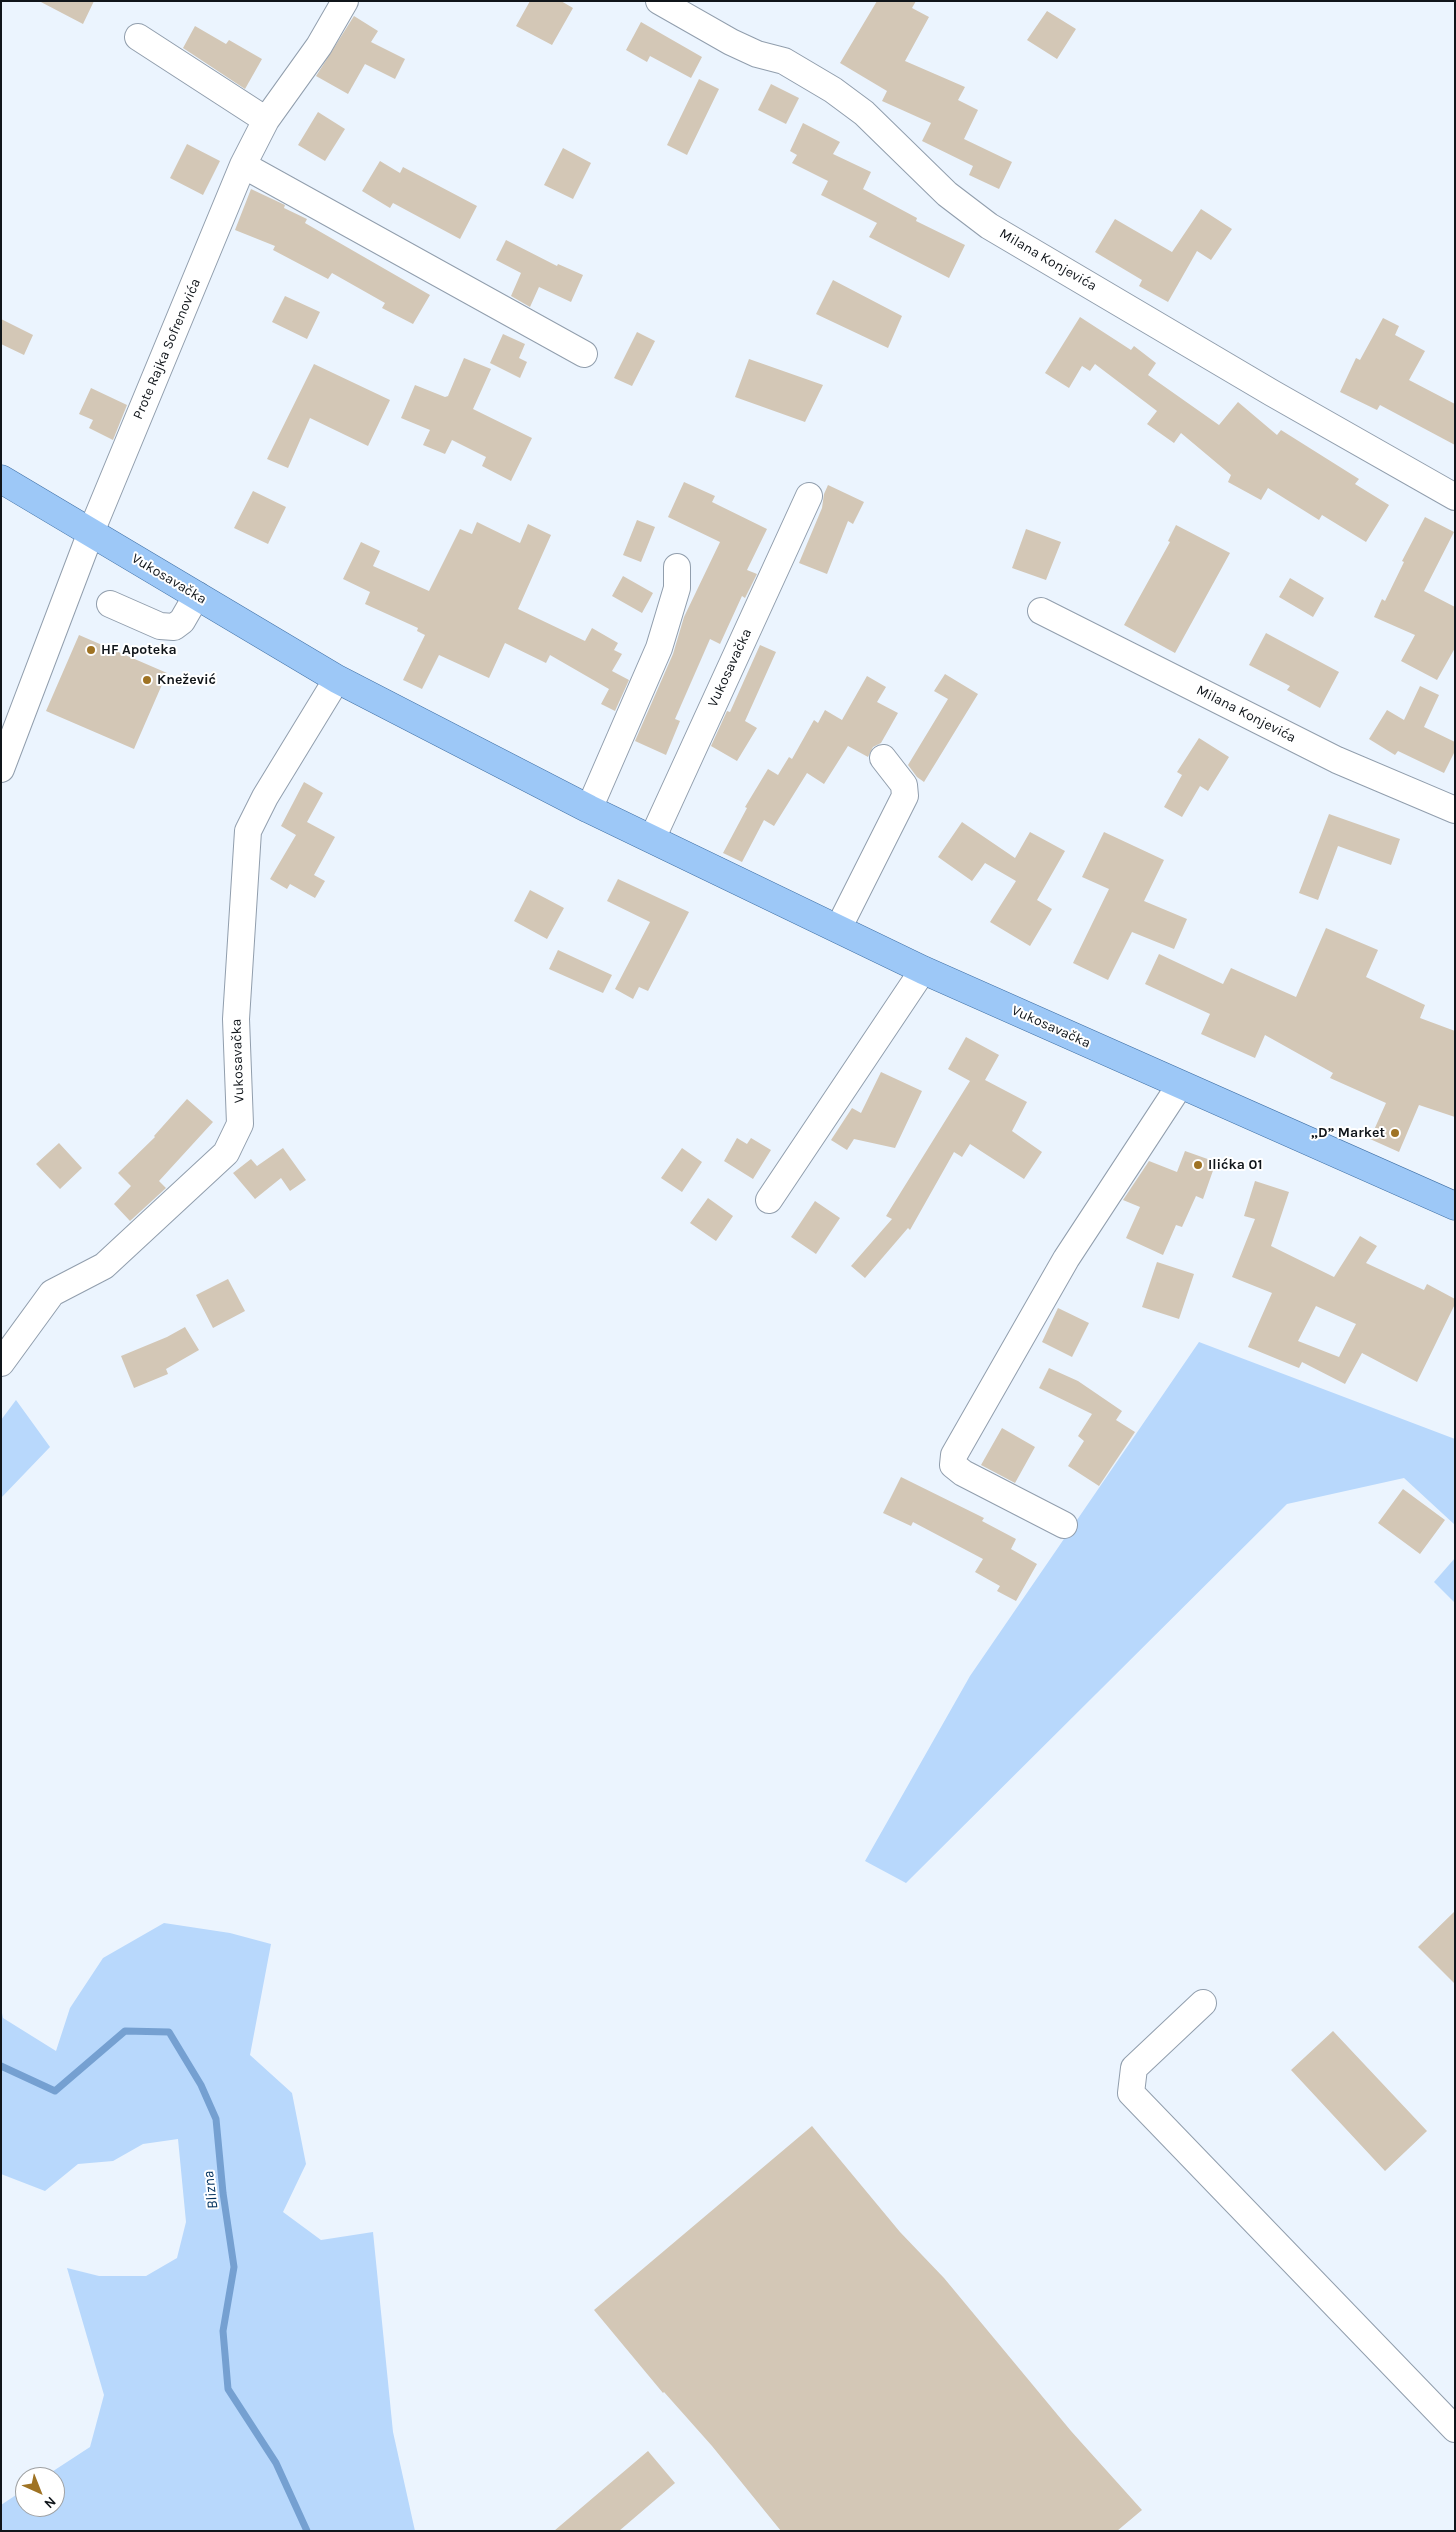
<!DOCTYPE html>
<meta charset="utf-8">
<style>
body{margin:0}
#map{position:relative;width:1456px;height:2532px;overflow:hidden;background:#ebf4fe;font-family:Karla,sans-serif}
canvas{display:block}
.frame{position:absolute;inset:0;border:2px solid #10151a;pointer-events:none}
.north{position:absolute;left:15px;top:2467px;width:50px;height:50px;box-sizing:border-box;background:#fff;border:1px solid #9fa1a3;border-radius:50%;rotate:136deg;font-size:14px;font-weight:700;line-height:20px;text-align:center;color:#10151a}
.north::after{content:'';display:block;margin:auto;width:18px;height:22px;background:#9f7324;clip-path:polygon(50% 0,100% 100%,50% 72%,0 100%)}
</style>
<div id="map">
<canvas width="1456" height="2532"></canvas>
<div class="frame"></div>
<div class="north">N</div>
</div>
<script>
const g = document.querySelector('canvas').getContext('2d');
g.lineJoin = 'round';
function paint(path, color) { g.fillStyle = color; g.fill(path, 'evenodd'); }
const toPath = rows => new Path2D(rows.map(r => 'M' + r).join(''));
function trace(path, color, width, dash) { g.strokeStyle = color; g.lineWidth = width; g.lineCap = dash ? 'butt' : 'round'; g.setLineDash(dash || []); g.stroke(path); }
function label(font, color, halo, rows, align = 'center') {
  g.font = font + ' Karla,sans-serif'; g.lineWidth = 4; g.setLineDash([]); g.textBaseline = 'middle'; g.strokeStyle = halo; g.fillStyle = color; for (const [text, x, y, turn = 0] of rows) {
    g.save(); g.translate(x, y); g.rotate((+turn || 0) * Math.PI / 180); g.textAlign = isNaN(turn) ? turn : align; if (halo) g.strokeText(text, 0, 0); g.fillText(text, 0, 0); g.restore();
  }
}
paint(toPath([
 [1199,1342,1455,1439,1455,1525,1404,1478,1287,1504,906,1883,865,1861,970,1676],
 [16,1400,50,1447,1,1498,1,1420],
 [1455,1558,1455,1603,1434,1582],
 [164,1923,230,1933,271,1944,250,2055,292,2093,306,2164,283,2212,321,2240,373,2232,393,2432,415,2531,1,2531,1,2505,25,2489,25,2507,55,2507,55,2477,44,2477,90,2447,104,2395,67,2268,99,2276,146,2276,177,2258,186,2222,178,2139,143,2144,113,2161,78,2164,45,2191,1,2174,1,2008,3,2018,56,2051,70,2008,103,1958]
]), '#b8d8fc');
trace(toPath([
 [1,2066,55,2091,125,2031,169,2032,201,2085,216,2119,223,2193,234,2267,223,2331,228,2389,276,2463,307,2531]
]), '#75a0d1', 7);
paint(toPath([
 [39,1,94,1,83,24],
 [530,1,561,1,573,8,552,45,516,26],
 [877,1,916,1,912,8,929,17,905,61,965,87,958,100,978,110,964,139,1012,162,999,189,969,175,973,166,922,141,931,123,882,101,887,91,840,63],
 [1047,11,1076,29,1057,59,1027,40],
 [354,16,378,31,371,42,405,59,395,79,365,64,348,94,316,76],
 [641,22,702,57,691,78,650,56,647,62,626,50],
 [195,26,226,44,229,40,262,59,245,89,183,48],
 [699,79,719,89,687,155,667,145],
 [771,84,799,98,786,124,758,110],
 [318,112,345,129,325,161,298,145],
 [803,123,840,142,833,154,871,172,863,189,917,218,916,221,965,245,949,278,869,237,877,223,821,195,828,181,792,163,797,155,790,151],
 [187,144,220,161,203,195,170,178],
 [563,148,591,163,573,199,544,185],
 [380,161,400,173,403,167,477,206,460,239,393,203,390,208,362,191],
 [251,189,285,205,284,208,307,219,305,223,430,295,413,324,382,308,385,303,332,273,328,279,273,250,275,246,235,230],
 [1201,209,1232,229,1211,260,1197,251,1168,302,1139,286,1142,280,1095,252,1115,219,1172,252],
 [506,240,557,266,558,264,583,275,571,302,539,287,530,307,511,296,521,273,496,260],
 [833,280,902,316,888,348,816,314],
 [285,296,320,312,307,339,272,322],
 [1080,317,1131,350,1134,346,1156,363,1148,375,1219,425,1238,402,1277,435,1281,430,1359,479,1355,484,1389,505,1366,542,1322,515,1319,520,1268,488,1261,500,1228,482,1231,475,1181,433,1174,443,1147,424,1157,411,1095,364,1090,371,1082,366,1069,388,1045,373],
 [1383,318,1399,326,1395,335,1425,351,1409,380,1455,404,1455,445,1380,405,1377,410,1340,392,1356,358,1360,360],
 [1,319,33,335,24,355,1,344],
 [637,332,655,341,632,386,614,378],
 [503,334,525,344,519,358,527,362,520,378,490,363],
 [464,358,491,369,473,409,532,438,511,481,482,466,486,457,452,440,445,454,423,445,430,430,401,418,415,385,445,397,448,396],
 [749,359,823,385,805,422,735,397],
 [314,364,390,400,368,446,310,418,288,468,267,459],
 [91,388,127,405,113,440,89,428,93,420,79,414],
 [684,482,715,496,712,502,767,529,747,570,757,574,745,598,742,596,720,644,710,639,675,719,680,721,666,755,635,741,673,654,684,617,720,542,668,517],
 [828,485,864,502,853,524,848,521,827,574,799,563,822,508,824,494],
 [253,491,286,507,268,544,234,528],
 [1425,517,1454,532,1424,591,1455,607,1455,648,1437,680,1401,661,1415,635,1374,617,1382,599,1385,601,1404,562,1402,561],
 [637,520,655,527,641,562,623,555],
 [477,522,520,543,528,524,551,535,518,609,585,641,592,628,618,643,614,650,622,654,612,671,629,680,615,711,601,704,609,689,550,655,546,663,505,643,489,678,439,655,422,689,403,680,425,635,417,631,418,628,365,604,370,592,343,579,361,542,380,551,373,566,429,591,460,529,472,534],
 [1176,525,1230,553,1175,653,1124,625,1170,542,1168,541],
 [1026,529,1061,542,1046,580,1012,568],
 [623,576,653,593,642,613,612,596],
 [1290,578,1324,598,1313,617,1279,597],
 [1266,633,1339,672,1320,708,1287,690,1290,686,1249,665],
 [79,635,167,673,134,749,46,711],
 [760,645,776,652,745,721,757,728,737,761,711,746,727,711,730,712],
 [945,674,978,694,924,782,917,777,908,765,948,699,934,691],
 [867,676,886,687,877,702,898,713,881,743,873,747,868,757,848,746,824,784,807,773,774,826,764,820,742,862,723,853,747,808,745,807,768,769,778,775,789,757,792,759,814,720,818,723,825,710,842,720],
 [1420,686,1439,695,1424,727,1455,742,1455,751,1444,773,1398,751,1395,755,1369,739,1387,710,1404,720],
 [1199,738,1229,757,1208,791,1200,786,1182,817,1164,807,1182,775,1177,772],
 [304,782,323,793,307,822,335,837,314,875,325,881,315,898,290,884,287,889,270,879,296,835,281,826],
 [1329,814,1400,839,1391,865,1338,846,1318,900,1299,893],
 [962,822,1015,858,1030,832,1065,851,1037,900,1052,909,1030,946,990,922,1016,881,985,863,972,881,938,857],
 [1104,832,1164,860,1144,901,1187,919,1174,949,1132,932,1108,980,1073,963,1109,889,1082,877],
 [618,879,689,912,648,991,639,987,633,999,615,989,650,922,607,901],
 [530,890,564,908,547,939,514,921],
 [1326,928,1378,950,1366,977,1425,1005,1420,1018,1455,1031,1455,1117,1419,1105,1399,1152,1370,1139,1386,1103,1330,1078,1333,1073,1265,1035,1255,1058,1201,1034,1210,1014,1145,984,1159,954,1223,984,1231,968,1296,997],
 [558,950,612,975,603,993,549,969],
 [966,1037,999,1055,985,1080,1027,1102,1012,1131,1042,1152,1024,1179,970,1144,962,1157,954,1152,910,1230,908,1228,865,1278,851,1266,892,1219,886,1216,970,1081,948,1069],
 [881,1072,922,1091,895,1148,854,1139,847,1150,831,1140,852,1108,861,1113],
 [187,1099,213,1122,159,1181,166,1188,130,1221,114,1204,131,1186,118,1173,155,1137,154,1136],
 [737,1138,747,1144,751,1138,771,1150,753,1179,724,1161],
 [59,1143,82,1168,60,1189,36,1164],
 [283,1148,306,1180,290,1191,281,1178,255,1199,233,1173,251,1159,257,1166],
 [682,1148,702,1162,682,1192,661,1178],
 [1185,1151,1216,1162,1203,1199,1196,1196,1182,1227,1176,1225,1163,1255,1126,1238,1140,1207,1123,1200,1149,1161,1177,1172],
 [1255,1181,1289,1192,1271,1246,1334,1277,1360,1236,1377,1246,1366,1263,1424,1290,1427,1284,1455,1299,1455,1304,1417,1382,1362,1353,1345,1384,1302,1362,1299,1368,1248,1347,1272,1293,1232,1277,1255,1219,1244,1216],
 [1316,1306,1356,1324,1339,1357,1298,1341],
 [708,1198,733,1216,716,1241,690,1223],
 [815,1201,840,1218,816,1254,791,1237],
 [1157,1262,1194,1274,1179,1319,1142,1307],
 [228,1279,245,1311,213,1328,196,1295],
 [1058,1308,1089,1323,1072,1357,1042,1342],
 [185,1327,199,1350,166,1369,168,1374,134,1388,121,1356,167,1337],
 [1049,1368,1078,1381,1122,1411,1116,1420,1135,1432,1099,1486,1068,1466,1084,1441,1078,1436,1092,1414,1039,1388],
 [1002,1428,1035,1447,1015,1483,981,1465],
 [901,1477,984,1518,982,1521,1016,1539,1011,1549,1037,1564,1016,1601,997,1591,1000,1586,975,1572,983,1559,913,1522,911,1526,883,1513],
 [1403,1489,1445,1520,1420,1554,1378,1523],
 [1455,1911,1455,1984,1418,1947],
 [1333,2031,1427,2131,1385,2171,1291,2070],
 [812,2126,900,2232,944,2278,1071,2431,1142,2510,1117,2531,781,2531,712,2446,664,2392,663,2393,594,2310],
 [648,2451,675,2483,619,2531,554,2531]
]), '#d3c7b6');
const minor = toPath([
 [659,1,731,42,757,54,784,61,833,90,864,113,947,194,989,226,1272,393,1455,497],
 [138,37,266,120],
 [243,165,584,354],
 [110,604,160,626,174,627,182,621,197,595],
 [1041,611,1337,760,1455,810],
 [1,769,91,532,243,165,266,120,319,46,345,1],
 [589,809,659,648,677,588,677,567],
 [652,839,809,496],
 [838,929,905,796,904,785,883,758],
 [769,1200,923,970],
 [1,1363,52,1293,104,1266,226,1153,240,1124,236,1019,248,831,265,797,337,679],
 [1064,1525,963,1473,953,1465,954,1455,1066,1259,1180,1085],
 [1203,2003,1134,2068,1131,2093,1455,2429]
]);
const major = toPath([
 [1,479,337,679,589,809,923,970,1455,1206]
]);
trace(minor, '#919ead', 28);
trace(major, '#4171a6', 29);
trace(minor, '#fff', 26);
trace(major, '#9dc8f7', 28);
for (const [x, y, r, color] of [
 [91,650,5,"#9f7324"],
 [147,680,5,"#9f7324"],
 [1395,1133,5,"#9f7324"],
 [1198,1165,5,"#9f7324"]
]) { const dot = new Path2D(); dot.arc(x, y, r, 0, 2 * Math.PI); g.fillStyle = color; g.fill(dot); trace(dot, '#fff', 2); }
label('14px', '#10151a', '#fff', [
 ["Milana Konjevića",1048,260,30],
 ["Prote Rajka Sofrenovića",167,349,-67],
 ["Vukosavačka",169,579,31],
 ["Vukosavačka",730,668,-65],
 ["Milana Konjevića",1246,714,27],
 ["Vukosavačka",1051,1027,24],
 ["Vukosavačka",238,1061,-92]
]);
label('bold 14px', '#10151a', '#fff', [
 ["HF Apoteka",101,650],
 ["Knežević",157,680],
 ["„D” Market",1385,1133,"right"],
 ["Ilićka 01",1208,1165]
], 'left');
label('italic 15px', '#01315e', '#fff', [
 ["Blizna",211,2190,-97]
]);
</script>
